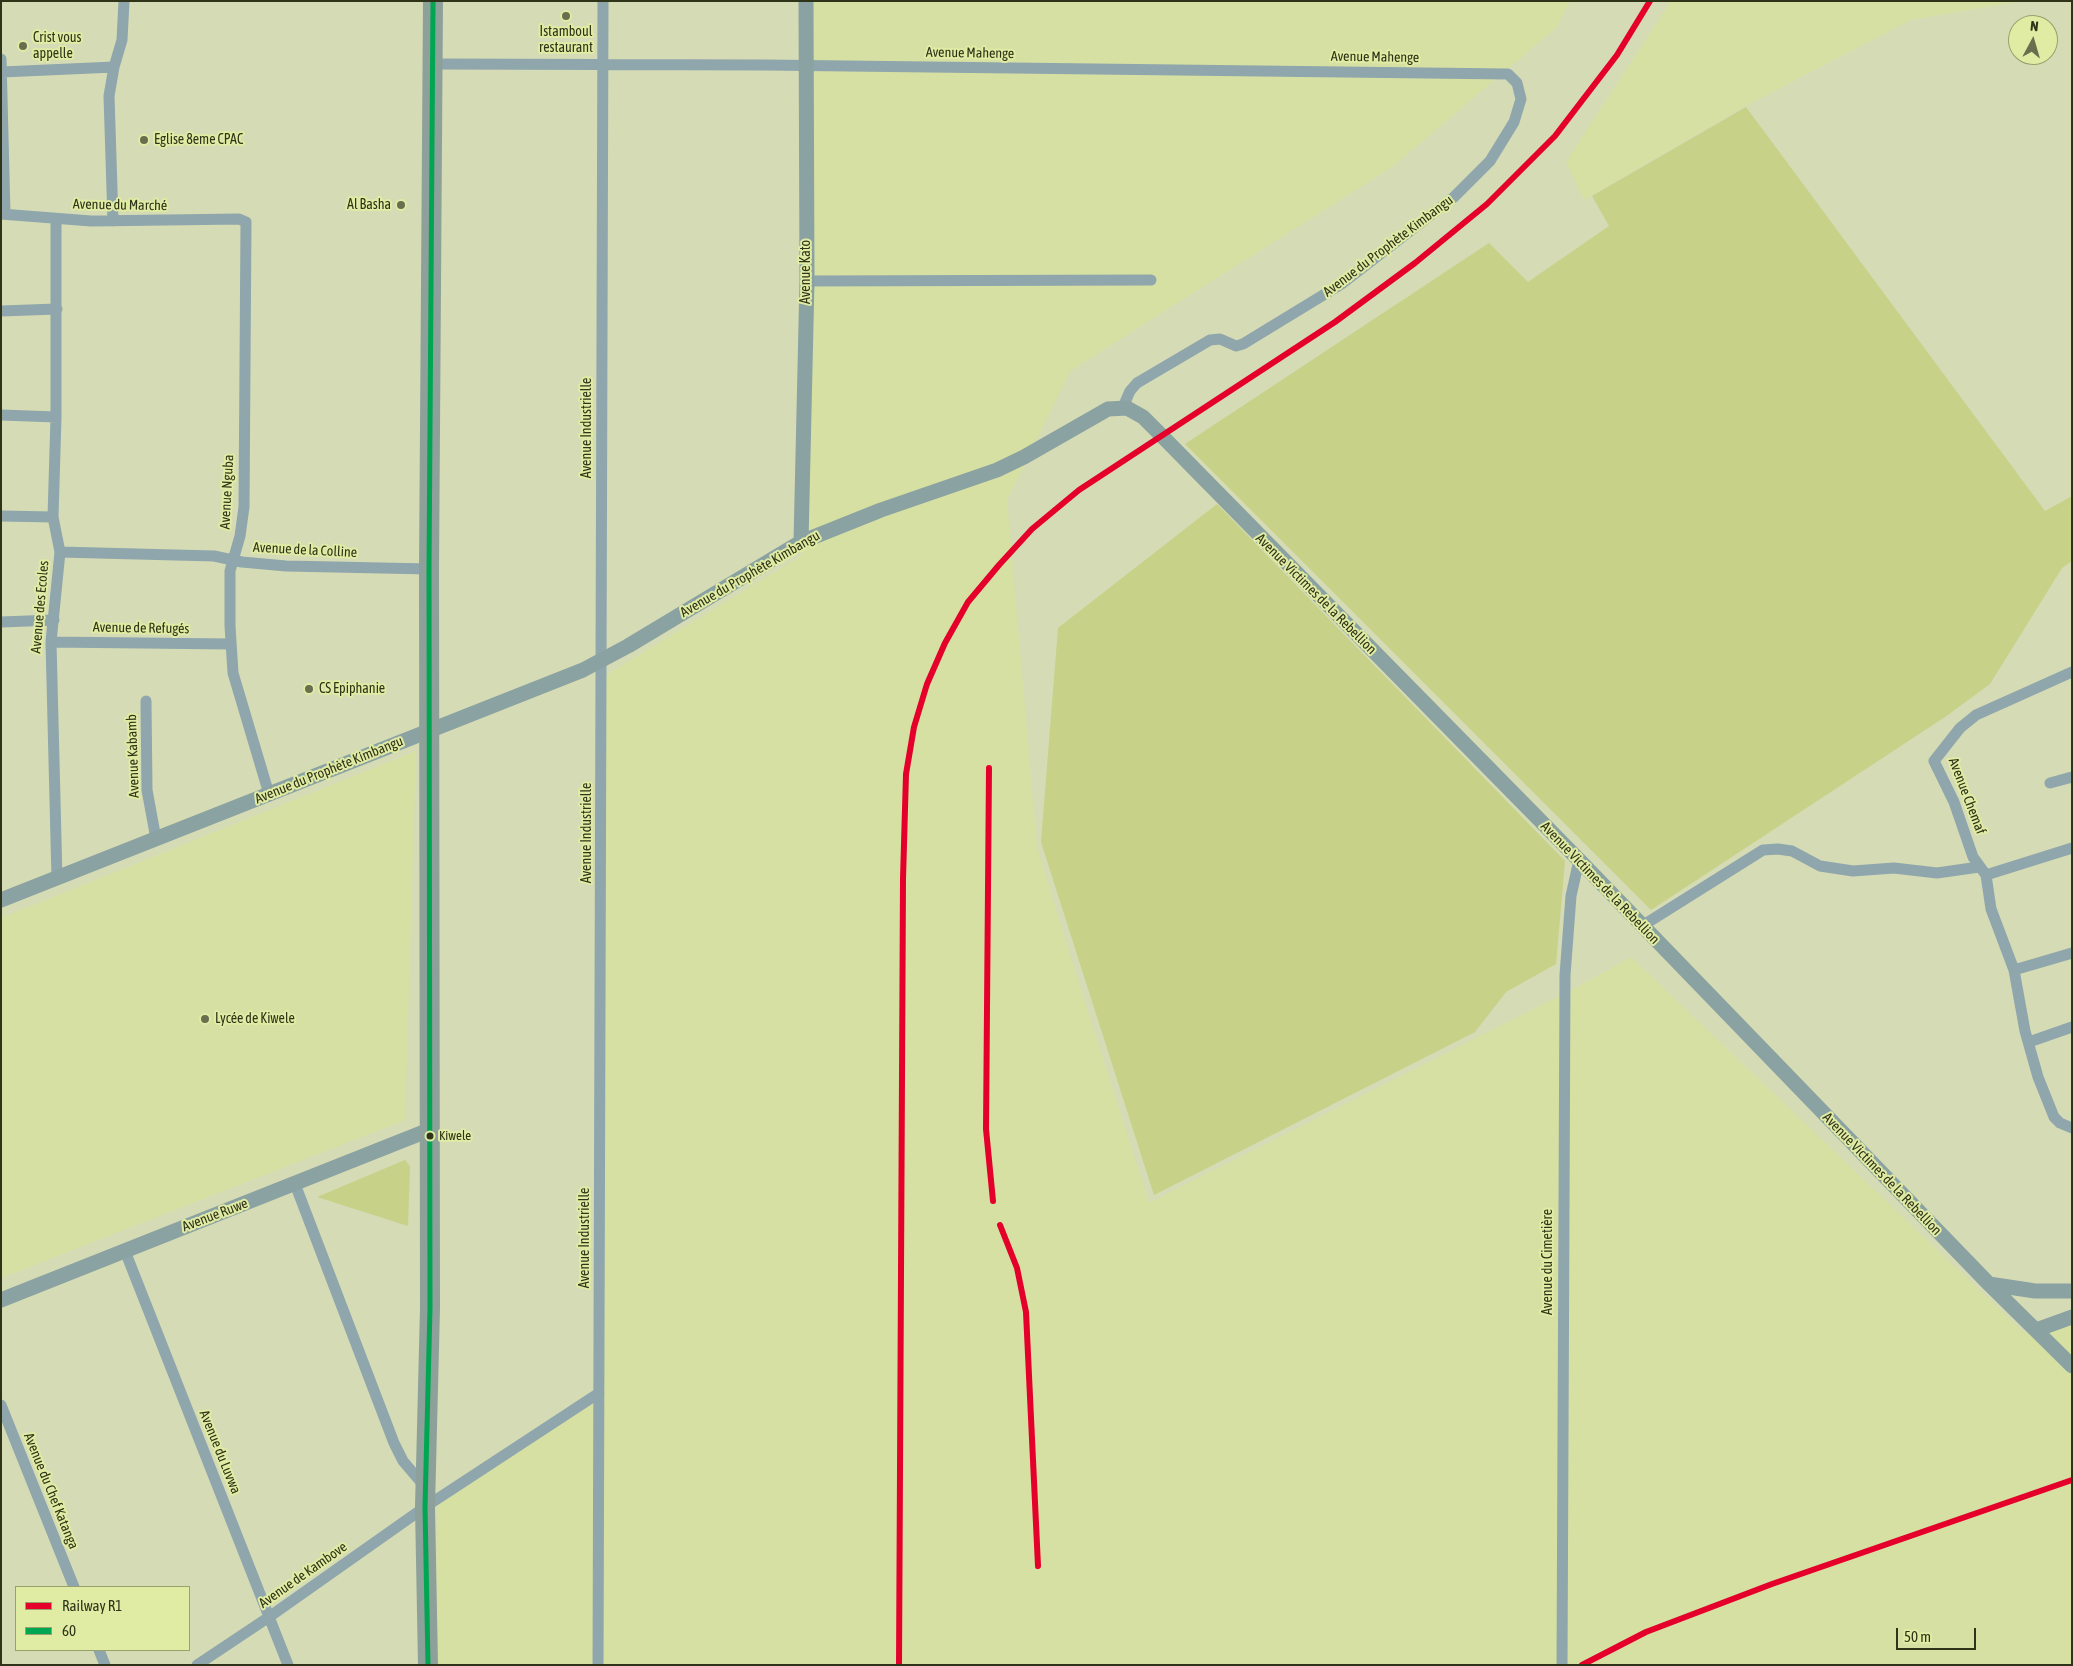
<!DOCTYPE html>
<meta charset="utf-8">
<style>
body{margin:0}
#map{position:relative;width:2073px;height:1666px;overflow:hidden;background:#d5dbb4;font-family:"Asap Condensed",sans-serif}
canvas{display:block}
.frame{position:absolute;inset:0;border:2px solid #2f3317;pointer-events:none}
.legend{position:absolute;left:15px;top:1586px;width:175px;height:65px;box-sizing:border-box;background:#e0eba4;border:1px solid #99a16c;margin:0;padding:6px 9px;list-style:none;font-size:15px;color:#2f3317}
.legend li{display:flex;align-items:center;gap:10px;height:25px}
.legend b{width:25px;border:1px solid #99a16c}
.north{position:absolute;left:2008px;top:15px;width:50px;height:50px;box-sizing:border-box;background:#e0eba4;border:1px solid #99a16c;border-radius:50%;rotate:6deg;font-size:14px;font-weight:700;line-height:20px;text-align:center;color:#2f3317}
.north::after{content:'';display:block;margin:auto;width:18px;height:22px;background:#696e4e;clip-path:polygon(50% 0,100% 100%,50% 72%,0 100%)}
.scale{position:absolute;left:1896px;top:1628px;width:80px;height:22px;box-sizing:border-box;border:2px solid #2f3317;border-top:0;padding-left:6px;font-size:15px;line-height:18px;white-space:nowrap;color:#2f3317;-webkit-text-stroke:4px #e0eba4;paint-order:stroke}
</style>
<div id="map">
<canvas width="2073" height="1666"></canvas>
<div class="frame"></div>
<ul class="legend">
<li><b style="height:6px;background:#e4002b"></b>Railway R1</li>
<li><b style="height:6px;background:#00a651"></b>60</li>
</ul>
<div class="north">N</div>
<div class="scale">50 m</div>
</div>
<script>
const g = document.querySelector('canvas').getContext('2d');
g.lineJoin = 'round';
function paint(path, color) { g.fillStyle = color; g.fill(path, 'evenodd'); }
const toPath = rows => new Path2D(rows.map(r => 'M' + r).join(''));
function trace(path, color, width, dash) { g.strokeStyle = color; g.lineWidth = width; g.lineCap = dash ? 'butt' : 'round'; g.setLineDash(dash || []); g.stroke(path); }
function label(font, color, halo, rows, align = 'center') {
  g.font = font + ' "Asap Condensed",sans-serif'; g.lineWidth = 4; g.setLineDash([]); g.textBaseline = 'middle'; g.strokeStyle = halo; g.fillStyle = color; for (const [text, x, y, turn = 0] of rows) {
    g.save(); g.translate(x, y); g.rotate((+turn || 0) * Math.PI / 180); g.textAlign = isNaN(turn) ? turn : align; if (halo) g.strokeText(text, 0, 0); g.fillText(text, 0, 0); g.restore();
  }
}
paint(toPath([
 [811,1,1570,1,1557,27,1392,167,1070,371,1007,500,1037,847,1068,949,1149,1203,1583,984,1631,957,2024,1333,2072,1317,2072,1665,436,1665,437,1506,597,1393,595,682,801,556],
 [1671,1,2021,1,1911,20,1747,105,1584,200,1566,162],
 [416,751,405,1120,1,1278,1,918]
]), '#d7e0a3');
paint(toPath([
 [1746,107,2045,511,2072,496,2072,561,2062,568,1990,684,1945,717,1651,910,1185,444,1489,243,1528,282,1609,226,1592,196],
 [1217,504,1565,861,1556,964,1506,992,1475,1032,1154,1195,1041,842,1058,628],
 [405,1160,410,1166,408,1226,317,1197]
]), '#c7d188');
trace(toPath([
 [1,59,5,214],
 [433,64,764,65,1508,74,1517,83,1521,99,1514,122,1490,161,1454,197,1343,283,1243,344,1236,346,1220,339,1210,340,1137,383,1130,391,1123,407],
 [2,72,114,67],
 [1,214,91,221,239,219,246,222,244,507,240,536,230,571,230,626,233,673,269,794],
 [56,219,56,417,53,517,60,552,51,642,57,879],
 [113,221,109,96,114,67,122,40,124,1],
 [807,281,1151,280],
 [1,311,57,309],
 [1,415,56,417],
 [1,516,53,517],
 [60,552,214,556,242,562,286,566,429,569],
 [1,622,54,620],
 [51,642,231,644],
 [2072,672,1976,715,1960,728,1934,761,1954,802,1973,857,1986,875,1991,909,2014,970,2025,1031,2038,1077,2054,1117,2060,1123,2072,1128],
 [146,701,147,790,156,839],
 [2050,783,2072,777],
 [1986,875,2072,848],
 [1642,926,1763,850,1778,849,1792,851,1820,866,1853,871,1894,868,1937,873,1979,867],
 [2014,970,2072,953],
 [2029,1042,2072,1027],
 [295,1184,394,1443,403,1461,426,1488],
 [125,1251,288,1665],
 [1,1405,74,1587],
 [99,1650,105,1665],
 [197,1665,269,1617,425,1507,599,1393],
 [598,1665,603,1],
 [1562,1665,1565,975,1571,896,1579,860]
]), '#8fa6ac', 11);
trace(toPath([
 [801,542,807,281,806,1],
 [1,900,583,670,628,646,801,542,881,510,997,470,1024,457,1108,409,1127,408,1143,417,1161,435,1579,860,1989,1284,2072,1366],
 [1989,1284,2035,1291,2072,1291],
 [1,1300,429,1130],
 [2036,1330,2072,1317]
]), '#8ba2a2', 15);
trace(toPath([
 [428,1665,425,1507,430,1308,429,569,433,1]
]), '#8ea09a', 20);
trace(toPath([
 [989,768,986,1129,993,1201],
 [1000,1225,1017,1268,1026,1312,1038,1566],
 [1582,1665,1646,1632,1772,1584,2072,1480]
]), '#929e90', 3);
trace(toPath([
 [428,1665,425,1507,430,1308,429,569,433,1]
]), '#00a651', 5);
trace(toPath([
 [989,768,986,1129,993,1201],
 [1000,1225,1017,1268,1026,1312,1038,1566],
 [899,1665,903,879,906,774,914,727,927,684,945,643,968,602,999,565,1032,529,1079,490,1335,322,1415,263,1487,204,1555,136,1617,55,1650,1],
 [1582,1665,1646,1632,1772,1584,2072,1480]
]), '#e4002b', 6);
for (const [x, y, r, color] of [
 [566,16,5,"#696e4e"],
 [23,46,5,"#696e4e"],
 [144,140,5,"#696e4e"],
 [401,205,5,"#696e4e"],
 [309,689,5,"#696e4e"],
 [205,1019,5,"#696e4e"],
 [430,1136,4.5,"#2f3317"]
]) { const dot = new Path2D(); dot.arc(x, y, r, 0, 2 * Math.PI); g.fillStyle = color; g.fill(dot); trace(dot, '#e0eba4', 2); }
label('13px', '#2f3317', '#e0eba4', [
 ["Kiwele",439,1136]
], 'left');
label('14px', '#2f3317', '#e0eba4', [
 ["Istamboul",566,32,"center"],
 ["restaurant",566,48,"center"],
 ["Crist vous",33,38],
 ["appelle",33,54],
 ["Eglise 8eme CPAC",154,140],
 ["Al Basha",391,205,"right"],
 ["CS Epiphanie",319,689],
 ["Lycée de Kiwele",215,1019]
], 'left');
label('14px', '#2f3317', '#e0eba4', [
 ["Avenue Mahenge",970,53,1],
 ["Avenue Mahenge",1375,57,1],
 ["Avenue du Marché",120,205,1],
 ["Avenue du Prophète Kimbangu",1388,246,-37],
 ["Avenue Kato",806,272,-90],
 ["Avenue Industrielle",587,428,-90],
 ["Avenue Nguba",227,492,-87],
 ["Avenue de la Colline",305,550,3],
 ["Avenue du Prophète Kimbangu",750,574,-30],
 ["Avenue Victimes de la Rebellion",1316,594,45],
 ["Avenue des Ecoles",40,607,-85],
 ["Avenue de Refugés",141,628,1],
 ["Avenue Kabamb",133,756,-92],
 ["Avenue du Prophète Kimbangu",329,770,-22],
 ["Avenue Chemaf",1967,796,69],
 ["Avenue Industrielle",587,833,-90],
 ["Avenue Victimes de la Rebellion",1600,883,46],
 ["Avenue Victimes de la Rebellion",1882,1174,46],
 ["Avenue Ruwe",215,1215,-21],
 ["Avenue Industrielle",585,1238,-90],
 ["Avenue du Cimetière",1548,1262,-90],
 ["Avenue du Luvwa",220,1452,68],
 ["Avenue du Chef Katanga",51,1491,68],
 ["Avenue de Kambove",303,1575,-35]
]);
</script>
